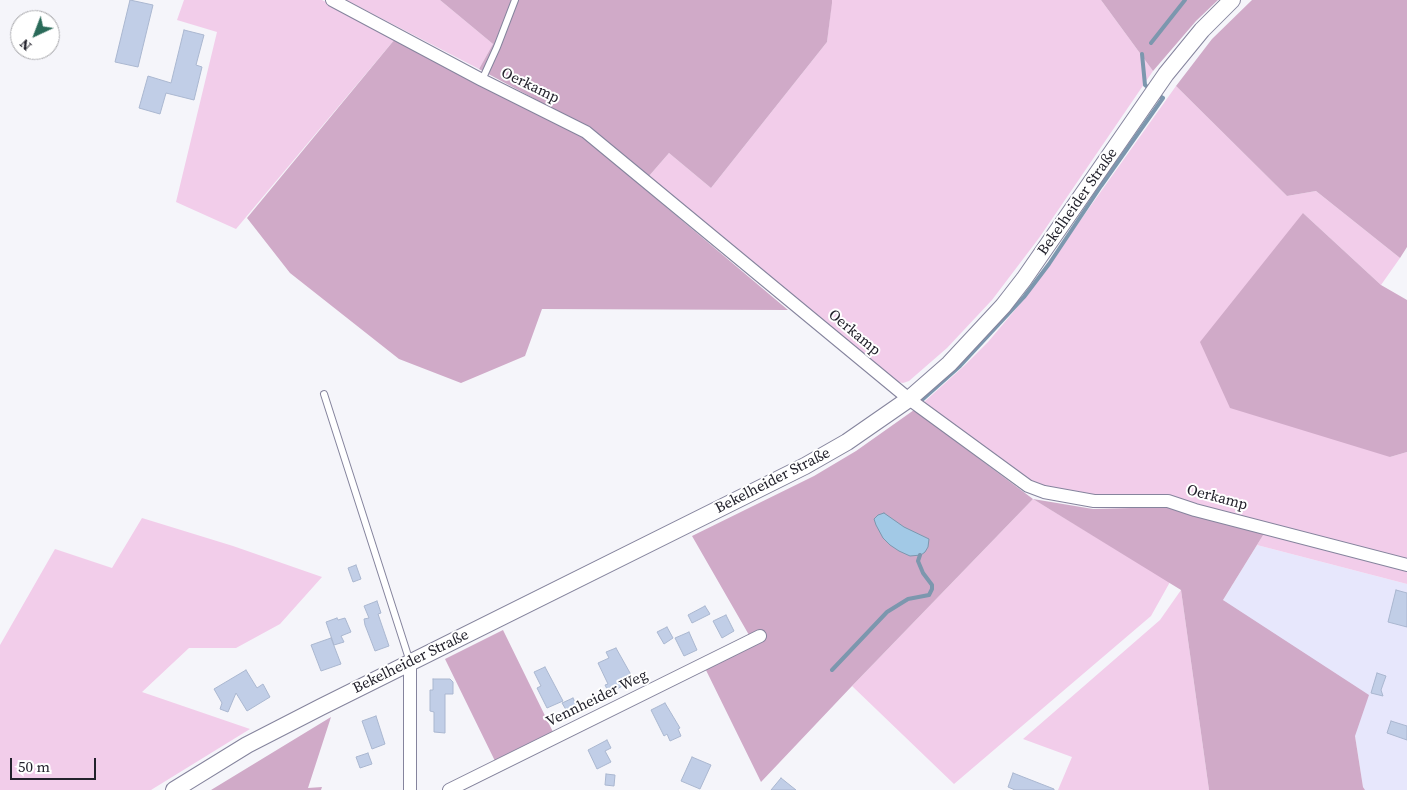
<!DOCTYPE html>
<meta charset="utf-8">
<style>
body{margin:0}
#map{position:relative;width:1407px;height:790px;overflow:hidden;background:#f5f5fa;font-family:"Source Serif 4",serif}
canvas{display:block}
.north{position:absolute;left:10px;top:10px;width:50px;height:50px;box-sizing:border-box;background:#fff;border:1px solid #a7a7ab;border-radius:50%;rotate:223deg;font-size:14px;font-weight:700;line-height:20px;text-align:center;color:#23222c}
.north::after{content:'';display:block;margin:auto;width:18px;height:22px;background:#2a6a59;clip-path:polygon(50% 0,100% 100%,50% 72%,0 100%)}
.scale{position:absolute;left:10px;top:758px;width:86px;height:22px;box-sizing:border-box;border:2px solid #23222c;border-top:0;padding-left:6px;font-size:15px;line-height:18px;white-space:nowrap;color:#23222c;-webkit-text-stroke:4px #fff;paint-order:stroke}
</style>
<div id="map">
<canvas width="1407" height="790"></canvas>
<div class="north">N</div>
<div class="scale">50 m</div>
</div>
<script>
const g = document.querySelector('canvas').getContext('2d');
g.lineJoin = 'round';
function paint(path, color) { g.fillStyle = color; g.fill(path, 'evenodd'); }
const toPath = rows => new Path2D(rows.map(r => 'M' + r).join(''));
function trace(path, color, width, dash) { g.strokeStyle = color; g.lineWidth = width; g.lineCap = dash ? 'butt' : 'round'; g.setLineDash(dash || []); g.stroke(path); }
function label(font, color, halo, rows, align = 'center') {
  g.font = font + ' "Source Serif 4",serif'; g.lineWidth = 4; g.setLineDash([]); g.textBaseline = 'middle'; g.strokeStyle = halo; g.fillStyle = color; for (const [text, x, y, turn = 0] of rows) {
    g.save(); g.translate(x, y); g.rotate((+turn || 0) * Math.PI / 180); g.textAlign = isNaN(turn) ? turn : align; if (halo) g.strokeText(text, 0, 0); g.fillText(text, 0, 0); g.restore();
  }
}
paint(toPath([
 [1257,545,1407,584,1407,790,1365,790,1363,787,1355,736,1223,600]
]), '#e7e7fc');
paint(toPath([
 [184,0,322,0,395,39,236,229,176,202,217,32,177,20],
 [346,0,440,0,493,44,479,69],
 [832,0,1101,0,1153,71,1039,238,992,300,947,348,909,381,903,383,898,382,649,176,669,153,711,188,827,42],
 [1176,86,1287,196,1316,191,1400,258,1381,285,1303,213,1390,457,1407,452,1407,560,1168,496,1096,496,1045,488,1030,483,923,403,964,366,988,342,1025,298],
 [1033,499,1170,582,1151,616,954,784,852,686],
 [142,518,233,546,322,577,280,624,236,648,189,648,142,692,250,729,151,790,0,790,0,645,55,549,112,568],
 [1265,532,1407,569,1407,584,1257,545],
 [1181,590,1209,790,1058,790,1072,757,1023,739,1160,620]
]), '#f2cdea');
paint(toPath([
 [440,0,832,0,832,3,827,42,711,188,669,153,649,176,589,128,479,69,493,44],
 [1101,0,1218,0,1196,21,1153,71],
 [1252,0,1407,0,1407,247,1400,258,1316,191,1287,196,1176,86,1212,39],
 [395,39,582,136,788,310,542,309,525,356,461,383,399,359,290,273,247,218],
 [1303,213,1381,285,1407,300,1407,452,1390,457,1230,408,1200,342],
 [914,410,1033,499,1093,509,1169,507,1265,532,1223,600,1369,695,1355,736,1363,787,1365,790,1209,790,1181,590,1033,499,852,686,761,782,701,660,749,635,692,536,814,476,856,451],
 [503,630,553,732,495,761,445,659],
 [331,717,308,788,322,787,321,790,211,790]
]), '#d0aac8');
const water = toPath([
 [884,513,904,527,929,539,928,547,925,552,921,555,910,556,899,551,890,545,883,538,876,525,874,519,878,515,884,513]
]);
paint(water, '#a2c9e6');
trace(water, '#7c97ae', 1);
trace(toPath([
 [1151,43,1185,0],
 [1142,54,1145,85,1150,89],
 [923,399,960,366,1024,297,1049,264,1101,186,1163,98,1158,95],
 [832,670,887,612,908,599,929,595,932,589,932,585,923,573,918,561,920,555]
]), '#7c97ae', 4);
const building = toPath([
 [130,0,153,5,138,67,115,62,130,0],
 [184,30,204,35,196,65,202,67,194,100,166,93,160,114,139,108,148,76,171,83,184,30],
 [356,565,361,579,353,582,348,568,356,565],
 [1396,590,1407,593,1407,627,1388,622,1396,590],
 [377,601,381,613,378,614,389,646,375,651,365,625,364,619,369,618,364,606,377,601],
 [705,606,710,614,692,623,688,615,705,606],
 [726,615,734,631,722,638,713,621,726,615],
 [337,618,338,620,345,618,351,632,341,636,344,642,334,645,326,622,337,618],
 [667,627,673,638,664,644,657,632,667,627],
 [689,632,697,650,684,656,675,638,689,632],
 [331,638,341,664,321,671,311,645,331,638],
 [616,648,634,680,609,693,605,685,608,684,598,663,609,658,606,652,616,648],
 [545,667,563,701,547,708,537,688,541,686,534,672,545,667],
 [246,670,257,688,263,684,270,697,247,711,236,693,228,712,220,709,222,703,214,689,246,670],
 [1377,673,1386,676,1381,690,1383,696,1371,693,1377,673],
 [433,679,450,679,453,682,453,694,445,694,445,733,434,732,434,712,430,711,430,690,433,690,433,679],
 [573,698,578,708,568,713,562,703,573,698],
 [665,703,680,728,678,729,681,736,670,741,667,734,664,736,651,710,665,703],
 [376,716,385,744,372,749,362,721,376,716],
 [1391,721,1407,726,1407,740,1387,733,1391,721],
 [607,740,611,748,605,751,611,762,597,769,588,750,607,740],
 [368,753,372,764,360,768,356,757,368,753],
 [692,757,711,765,700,789,681,781,692,757],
 [1013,773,1054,789,1054,790,1015,790,1008,787,1013,773],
 [606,774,615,775,614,786,605,785,606,774],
 [781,778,796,790,771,790,781,778]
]);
paint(building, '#c1cee7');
trace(building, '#aab7d0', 1);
const service = toPath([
 [482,80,497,47,515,0],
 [324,394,410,662]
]);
const minor = toPath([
 [332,0,482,80,586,132,909,399,1028,486,1044,492,1094,501,1168,501,1195,510,1407,565],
 [410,662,410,790],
 [449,790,760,636]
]);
const tertiary = toPath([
 [174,790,247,745,321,707,805,466,847,442,909,399,949,364,1003,306,1024,279,1166,74,1202,30,1232,0]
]);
trace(service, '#85849d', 8);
trace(minor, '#85849d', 14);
trace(tertiary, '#85849d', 18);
trace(service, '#fff', 6);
trace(minor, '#fff', 12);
trace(tertiary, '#fff', 16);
label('15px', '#23222c', '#fff', [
 ["Oerkamp",530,86,26],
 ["Bekelheider Straße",1078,202,-55],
 ["Oerkamp",854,333,40],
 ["Bekelheider Straße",773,481,-27],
 ["Oerkamp",1217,498,15],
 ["Bekelheider Straße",411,662,-26],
 ["Vennheider Weg",597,699,-26]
]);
</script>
